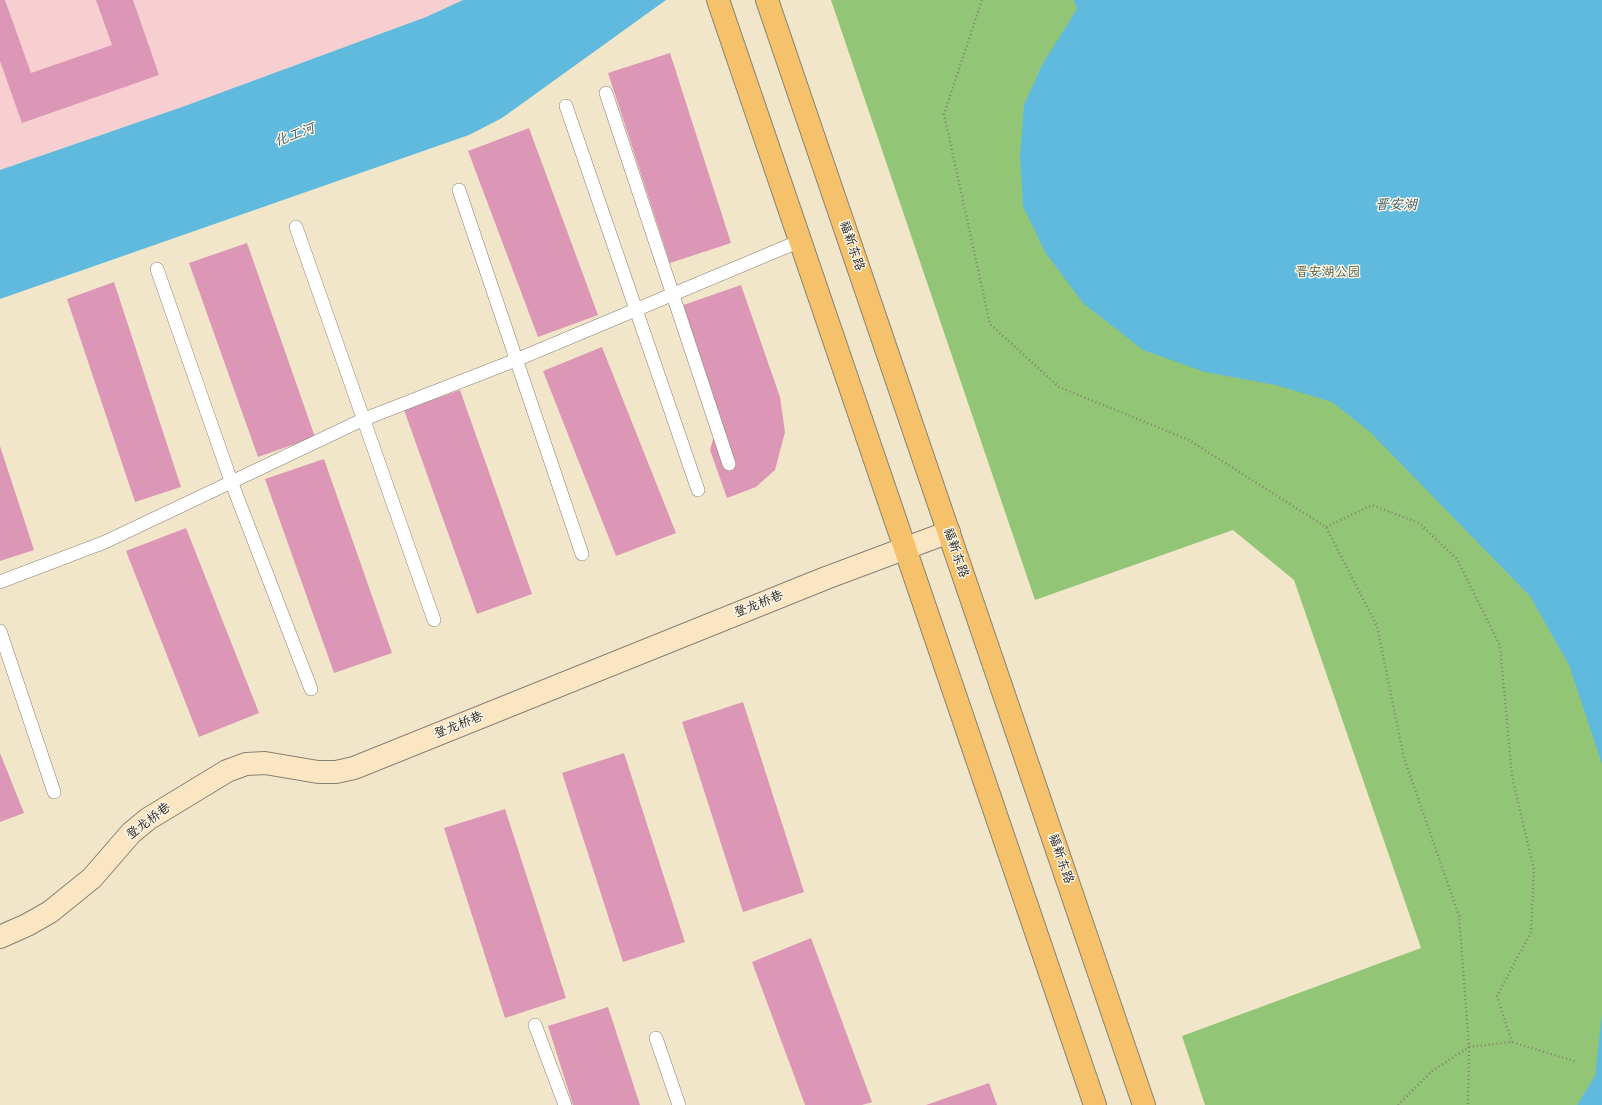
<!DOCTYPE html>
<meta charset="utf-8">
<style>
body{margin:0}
canvas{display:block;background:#f2e6ca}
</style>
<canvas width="1602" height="1105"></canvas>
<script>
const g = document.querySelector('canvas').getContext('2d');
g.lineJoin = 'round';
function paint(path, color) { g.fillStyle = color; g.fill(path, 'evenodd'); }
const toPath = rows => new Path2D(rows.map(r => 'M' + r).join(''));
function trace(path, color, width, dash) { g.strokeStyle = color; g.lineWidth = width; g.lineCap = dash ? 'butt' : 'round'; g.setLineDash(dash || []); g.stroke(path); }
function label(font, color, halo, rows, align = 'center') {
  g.font = font + ' Mynerve,"LXGW WenKai TC",sans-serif'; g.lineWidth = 3; g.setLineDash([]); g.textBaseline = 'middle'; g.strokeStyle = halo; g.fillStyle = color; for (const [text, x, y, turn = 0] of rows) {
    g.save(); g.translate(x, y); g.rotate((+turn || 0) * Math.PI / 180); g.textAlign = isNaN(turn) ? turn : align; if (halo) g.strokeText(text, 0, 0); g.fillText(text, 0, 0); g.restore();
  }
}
paint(toPath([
 [0,0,463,0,426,17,182,107,0,170]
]), '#f7cfd1');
paint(toPath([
 [831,0,1602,0,1602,1105,1205,1105,1182,1036,1421,948,1294,580,1233,530,1035,600]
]), '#92c576');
paint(toPath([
 [463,0,666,0,502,118,469,135,0,299,0,170,182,107,426,17],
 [1074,0,1602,0,1602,764,1569,665,1530,596,1369,431,1332,402,1276,385,1205,372,1143,350,1083,303,1045,252,1023,206,1020,156,1024,105,1042,65,1077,9],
 [1602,1014,1602,1105,1577,1105,1595,1076]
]), '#5fbadd');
paint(toPath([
 [0,0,5,0,31,73,112,45,96,0,133,0,159,75,22,123,0,61],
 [670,53,731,243,670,263,608,73],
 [529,128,598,315,538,337,468,151],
 [247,243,315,437,258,457,189,263],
 [114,282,181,487,135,502,67,299],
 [741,285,780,397,785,432,775,470,756,487,727,498,710,450,715,432,672,309],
 [602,347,676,533,616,556,543,371],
 [460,390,532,594,477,614,404,410],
 [0,446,34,550,0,561],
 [324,459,392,653,334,673,265,479],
 [186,528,259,713,199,737,126,551],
 [743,702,804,892,743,912,682,722],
 [0,753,24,813,0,822],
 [624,753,685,942,623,962,562,773],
 [505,809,566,998,505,1018,444,828],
 [811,938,872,1102,862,1105,805,1105,752,962],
 [608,1007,640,1105,573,1105,548,1026],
 [989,1083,997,1105,926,1105]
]), '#dc97b6');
const lane = toPath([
 [606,93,729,464],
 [566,106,698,490],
 [459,190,582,554],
 [296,227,434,620],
 [157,269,231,481,311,689],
 [0,582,105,542,362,420,516,360,800,241],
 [0,631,54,792],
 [535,1025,565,1105],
 [656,1038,679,1105]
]);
const secondary = toPath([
 [0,937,27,925,50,912,92,878,131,833,148,819,227,771,246,764,265,763,318,772,336,772,354,768,826,578,949,532]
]);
const primary = toPath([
 [718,0,1095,1105],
 [767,0,1144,1105]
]);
trace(lane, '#878173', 14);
trace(secondary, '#878173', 24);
trace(primary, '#878173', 24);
trace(toPath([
 [982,0,944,114,990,324,1059,387,1189,440,1326,527,1377,626,1404,758,1459,916,1469,1047,1468,1105],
 [1326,527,1372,505,1419,523,1457,559,1500,646,1512,776,1534,870,1531,932,1497,996,1512,1042],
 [1398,1105,1432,1071,1469,1047,1512,1042,1577,1062]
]), '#878173', 2.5, [1, 3]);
trace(lane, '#fff', 13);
trace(secondary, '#fbe6c4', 22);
trace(primary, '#f6c16b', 22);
label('13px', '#1c1c1c', '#fcf5e5', [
 ["福新东路",851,246,71],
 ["福新东路",955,553,71],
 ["登龙桥巷",759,605,-22],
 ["登龙桥巷",459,726,-22],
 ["登龙桥巷",149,822,-37],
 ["福新东路",1060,859,71]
]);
label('13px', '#45573c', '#fcf5e5', [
 ["晋安湖公园",1328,273]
]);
label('italic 14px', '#375b69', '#fcf5e5', [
 ["化工河",295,136,-20],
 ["晋安湖",1396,206]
]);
</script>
